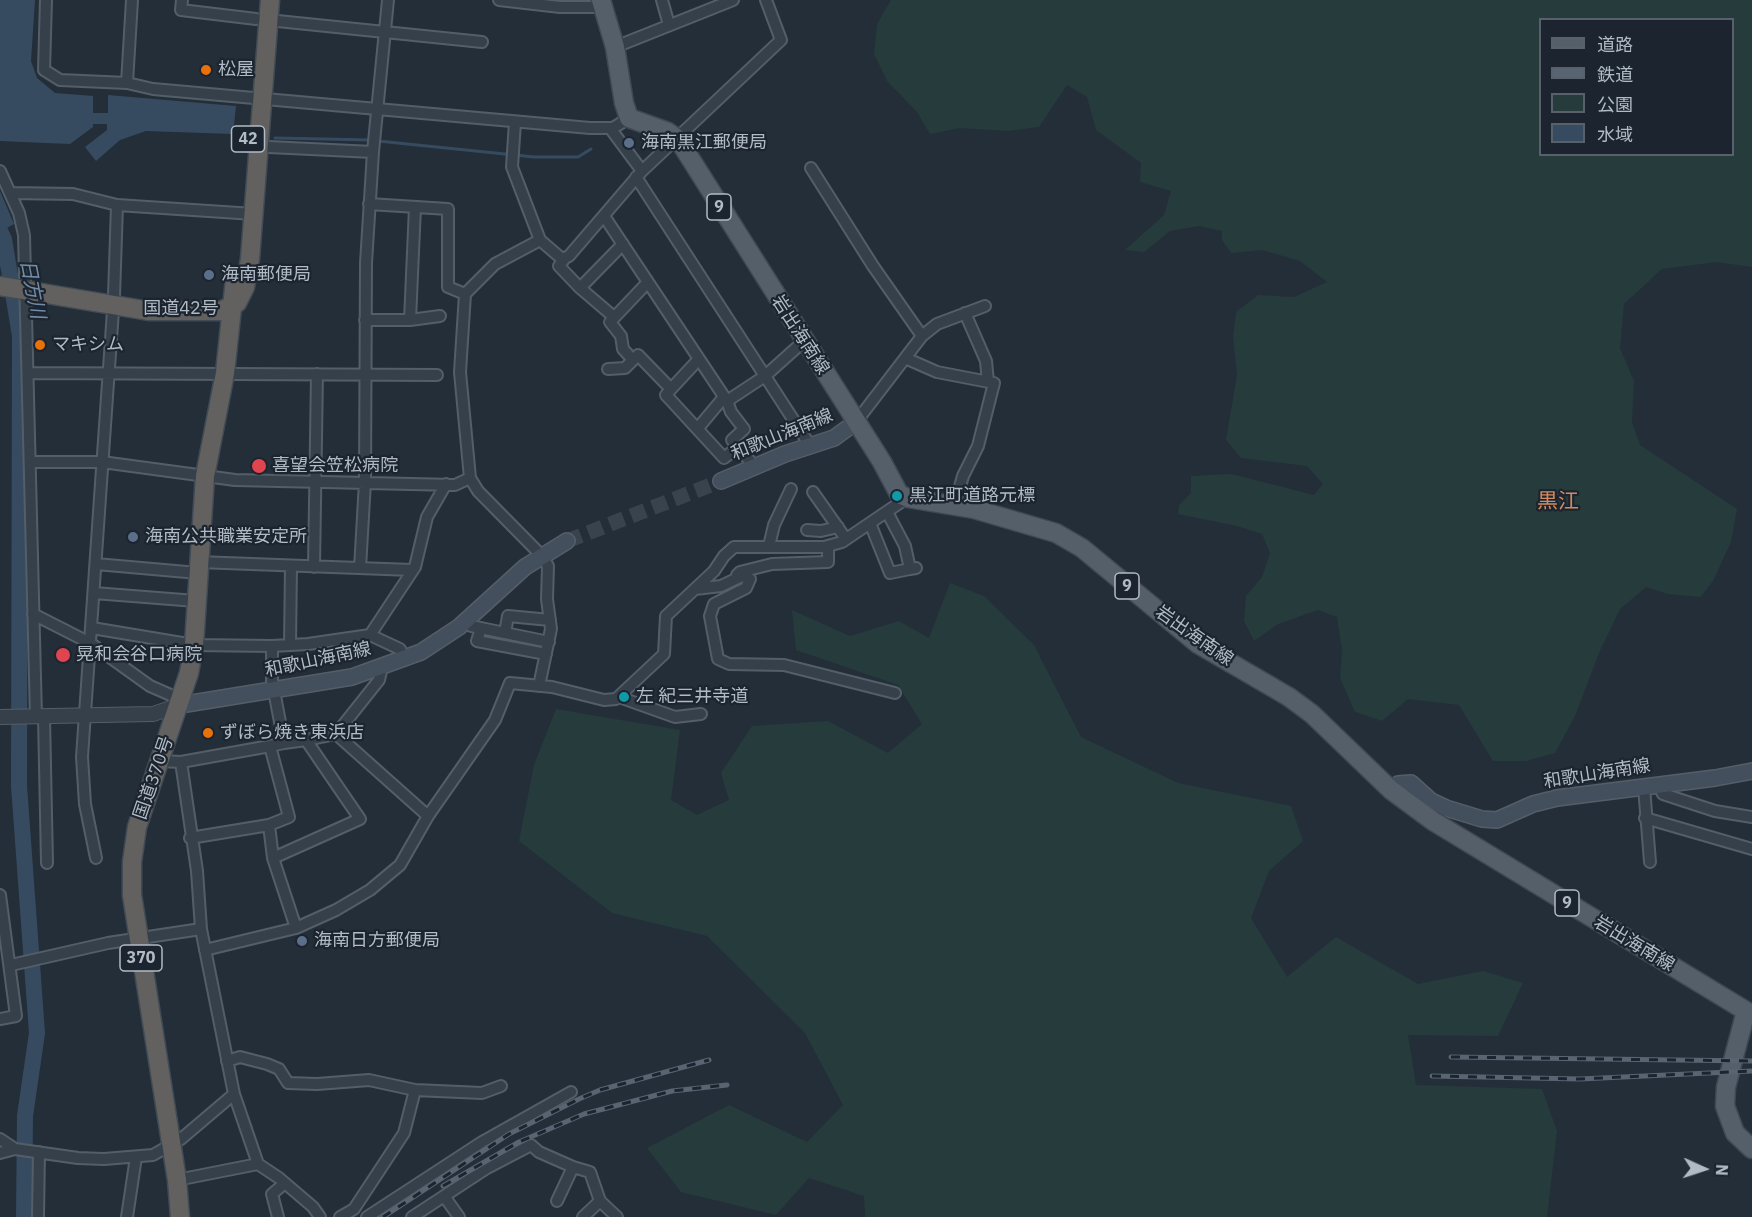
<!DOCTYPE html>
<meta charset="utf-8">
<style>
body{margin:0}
#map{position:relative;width:1752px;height:1217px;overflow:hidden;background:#232e39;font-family:"IBM Plex Sans","Noto Sans JP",sans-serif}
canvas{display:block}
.legend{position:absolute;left:1539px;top:18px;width:195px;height:138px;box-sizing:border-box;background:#1c252f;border:2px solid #58616b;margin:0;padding:8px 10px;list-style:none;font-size:18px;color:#b1bbc6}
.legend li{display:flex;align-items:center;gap:12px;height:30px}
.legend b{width:30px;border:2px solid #58616b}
.north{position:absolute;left:1674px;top:1139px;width:60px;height:60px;-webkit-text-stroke:4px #1c252f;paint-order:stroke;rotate:93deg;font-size:16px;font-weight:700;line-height:24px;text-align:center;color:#b1bbc6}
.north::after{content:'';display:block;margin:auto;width:21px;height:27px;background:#b1bbc6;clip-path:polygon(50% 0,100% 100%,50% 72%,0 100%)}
</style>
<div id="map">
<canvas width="1752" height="1217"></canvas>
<ul class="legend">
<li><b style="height:8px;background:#545f6a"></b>道路</li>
<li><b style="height:8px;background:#586471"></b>鉄道</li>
<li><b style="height:16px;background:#263b3b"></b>公園</li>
<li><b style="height:16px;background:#374b60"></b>水域</li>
</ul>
<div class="north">N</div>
</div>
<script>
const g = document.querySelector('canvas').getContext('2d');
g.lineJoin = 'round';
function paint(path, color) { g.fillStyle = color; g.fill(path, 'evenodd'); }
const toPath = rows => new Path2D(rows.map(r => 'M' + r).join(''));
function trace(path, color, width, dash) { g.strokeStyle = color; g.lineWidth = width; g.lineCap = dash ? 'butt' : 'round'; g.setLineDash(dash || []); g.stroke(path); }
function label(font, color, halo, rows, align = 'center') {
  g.font = font + ' "IBM Plex Sans","Noto Sans JP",sans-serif'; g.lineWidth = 4.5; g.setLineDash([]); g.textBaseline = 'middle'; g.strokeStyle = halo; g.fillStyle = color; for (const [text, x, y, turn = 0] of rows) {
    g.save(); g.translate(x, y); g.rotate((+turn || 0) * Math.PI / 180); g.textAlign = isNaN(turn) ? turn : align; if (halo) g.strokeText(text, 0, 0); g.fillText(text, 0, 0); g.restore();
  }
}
paint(toPath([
 [891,0,1752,0,1752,267,1717,262,1662,269,1624,304,1620,348,1634,381,1632,422,1640,445,1737,509,1731,542,1713,581,1701,597,1668,594,1646,587,1620,609,1599,653,1575,716,1555,753,1526,761,1493,761,1459,705,1408,699,1382,721,1355,712,1340,678,1342,650,1337,617,1318,610,1278,624,1254,641,1244,621,1246,596,1262,577,1270,553,1262,534,1237,526,1178,514,1179,505,1191,493,1191,476,1231,474,1314,495,1323,484,1307,466,1241,458,1226,440,1237,375,1233,337,1236,312,1258,295,1294,297,1327,282,1300,261,1262,250,1231,253,1222,240,1222,231,1199,226,1170,231,1144,252,1125,250,1164,215,1171,191,1140,182,1141,163,1096,130,1087,97,1067,85,1039,127,1008,131,960,128,930,134,917,112,887,81,874,54,877,24],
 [1540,20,1732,20,1732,154,1540,154],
 [950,583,984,596,1034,645,1081,737,1178,783,1291,806,1303,841,1269,871,1251,918,1287,977,1336,937,1418,984,1483,971,1523,983,1498,1036,1408,1035,1416,1085,1542,1089,1557,1131,1547,1217,865,1217,864,1196,809,1178,776,1215,681,1192,647,1148,729,1105,807,1142,843,1105,805,1033,707,936,612,913,519,841,534,765,556,709,680,730,671,800,697,815,729,800,721,773,752,726,828,721,888,753,922,724,898,685,796,650,792,610,850,636,899,621,929,638]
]), '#263b3b');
paint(toPath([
 [0,0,35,0,31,61,37,78,55,93,93,96,93,113,108,113,108,95,236,106,233,134,146,131,120,140,96,161,85,147,107,130,107,124,93,124,93,127,70,144,0,141],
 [0,191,14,224,7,228,14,269,0,267]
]), '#374b60');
trace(toPath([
 [275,138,371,140],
 [378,141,534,157,578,157,591,149]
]), '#374b60', 3);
trace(toPath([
 [0,231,4,239,20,336,19,786,37,1033,25,1116,24,1217]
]), '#374b60', 16);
trace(toPath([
 [567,541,721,481]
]), '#38434e', 15, [15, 8]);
const minor = toPath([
 [46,0,44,70,60,80,127,83,153,89,590,128,613,128,629,118],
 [182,0,181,10,256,19],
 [499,0,560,7,603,7],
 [662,0,669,25],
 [268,20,482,42],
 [615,47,733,0],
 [127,83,132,0],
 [515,122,512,167,540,240,562,259,569,256,642,171,781,40,766,0],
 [610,128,642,171],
 [248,146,373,152],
 [811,168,873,266,922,336],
 [0,171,19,213,24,235,36,717],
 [636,177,811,447],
 [11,193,73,194,117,205,254,214],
 [369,204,448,209,448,287,465,294],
 [604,216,727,401,731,412,744,429,732,440,755,467],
 [565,258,559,266,580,288,614,317],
 [580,288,623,244],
 [965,313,986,361,988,382],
 [365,320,410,320,415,207],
 [410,320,440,316],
 [638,355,671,389,666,395,724,458,738,447],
 [905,358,937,372,994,383,978,446,963,476,955,504],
 [633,360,623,349,621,336,610,322,648,282],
 [608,369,625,368,636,357],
 [28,373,437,375],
 [671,389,698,360],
 [727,401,765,376,804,341],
 [856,422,922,336,937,324,985,306],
 [698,428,724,397],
 [30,462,102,462,235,480,455,485,470,478,460,372,465,294,495,264,540,240],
 [470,478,478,491,542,556,548,566,547,599,551,629,539,686],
 [813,492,846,539],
 [887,512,905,546,910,569,916,568],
 [870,523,890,573,910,569],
 [807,530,821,531,838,527],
 [769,546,774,525,791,489],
 [198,562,412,570],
 [96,564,198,573],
 [314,567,317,374],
 [360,568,365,482,366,263,373,152,388,0],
 [737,575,740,572,772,564,828,562,828,546],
 [695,589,721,586,742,576,750,579,746,588,714,604,710,616,718,659,729,664,784,665,895,693],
 [94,593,196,601],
 [33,614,90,643,150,686,182,700],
 [466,620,471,626,505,633,508,616,550,620],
 [92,628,194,645,272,646],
 [481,628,477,641,546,654],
 [505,633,549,642],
 [290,645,291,566],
 [404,658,400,649,370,635,415,567,427,517,446,484],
 [619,697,675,717,701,714],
 [44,717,47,863],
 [336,734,428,816],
 [306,740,336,734,379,680,382,667],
 [160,761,181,762,197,871,201,929,234,1094,258,1164,279,1178,313,1207,320,1217],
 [181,762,270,746],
 [1658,784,1663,794,1715,811,1752,817],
 [1644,787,1650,862],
 [1645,818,1752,849],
 [269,825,273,858,296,928],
 [190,838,269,825,289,817,270,746,284,743,272,680,272,646,308,644,370,635],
 [96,858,85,804,82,757,114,296,117,205],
 [273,858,360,819,306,740,284,743],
 [0,895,16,1016,0,1019],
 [205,950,296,928,336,910,370,890,400,865,428,816,495,720,510,683,552,687,604,700,616,699,664,654,666,616,714,571,724,556,734,547,824,547,842,542,901,502,903,496],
 [11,965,108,943,201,929],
 [227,1061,240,1057,267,1064,279,1069,288,1083,317,1084,369,1080,415,1090,482,1093,501,1086],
 [0,1139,15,1149],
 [0,1153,15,1149,78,1158,104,1159,153,1155,181,1139,234,1094],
 [177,1180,258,1164],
 [444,1196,459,1217],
 [557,1201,573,1167,590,1172,600,1201,617,1217],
 [38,1217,39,1152],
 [127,1217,136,1157],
 [278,1217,272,1194,285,1183],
 [340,1217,354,1209,404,1133,415,1090],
 [367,1217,482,1142,571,1092],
 [412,1217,487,1168,531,1145,539,1152,573,1167],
 [583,1217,600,1201]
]);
const tertiary = toPath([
 [0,717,153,714,180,705]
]);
const secondary = toPath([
 [721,481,785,454,834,438,856,422],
 [180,705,352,677,421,652,459,627,525,567,567,541],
 [1391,790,1398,784,1411,783,1431,801,1446,808,1482,819,1497,820,1533,804,1557,798,1715,778,1752,771]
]);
const primary = toPath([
 [601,0,615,47,624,103,629,118,668,132,678,139,882,462,899,494,908,498,974,509,1056,533,1082,548,1198,644,1289,697,1312,714,1391,790,1433,821,1746,1011,1726,1087,1725,1106,1735,1133,1752,1149]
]);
const trunk = toPath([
 [0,286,149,311,221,311,237,303,245,287,250,259,270,0],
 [180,1217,177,1180,132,895,132,862,137,827,189,673,194,645,205,476,225,373,235,279]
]);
trace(minor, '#545e68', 14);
trace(tertiary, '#545e68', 16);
trace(secondary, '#545e68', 18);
trace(primary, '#3f4953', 21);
trace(trunk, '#414b55', 21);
trace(minor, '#36404a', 10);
trace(tertiary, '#36404a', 14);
trace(secondary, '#444f5d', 15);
trace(primary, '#545f6a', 18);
trace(trunk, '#62615f', 18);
const rail = toPath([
 [1451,1057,1752,1061],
 [1432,1076,1580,1079,1752,1071],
 [443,1186,519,1142,584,1114,672,1091,727,1085],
 [383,1217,509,1134,579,1099,600,1090,709,1060]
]);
trace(rail, '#586471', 5);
trace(rail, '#1c252f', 3, [9]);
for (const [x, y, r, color] of [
 [206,70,6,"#e8710a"],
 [629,143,6,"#5c6f8a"],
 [209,275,6,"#5c6f8a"],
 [40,345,6,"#e8710a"],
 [259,466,8,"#e0444e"],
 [897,496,6,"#0f9aa8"],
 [133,537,6,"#5c6f8a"],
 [63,655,8,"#e0444e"],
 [624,697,6,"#0f9aa8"],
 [208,733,6,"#e8710a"],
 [302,941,6,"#5c6f8a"]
]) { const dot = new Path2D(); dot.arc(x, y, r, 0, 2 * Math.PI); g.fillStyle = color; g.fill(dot); trace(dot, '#1c252f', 2); }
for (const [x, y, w] of [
 [248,139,33],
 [719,207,24],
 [1127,586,24],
 [1567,903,24],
 [141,958,42]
]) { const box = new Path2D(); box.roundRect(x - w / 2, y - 13, w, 26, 4.5); g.fillStyle = '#1c252f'; g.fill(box); trace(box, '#b1bbc6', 1.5); }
label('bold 16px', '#b1bbc6', null, [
 ["42",248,139],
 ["9",719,207],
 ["9",1127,586],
 ["9",1567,903],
 ["370",141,958]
]);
label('18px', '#b1bbc6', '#1c252f', [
 ["松屋",218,70],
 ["海南黒江郵便局",641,143],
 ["海南郵便局",221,275],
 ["マキシム",52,345],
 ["喜望会笠松病院",272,466],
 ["黒江町道路元標",909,496],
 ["海南公共職業安定所",145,537],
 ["晃和会谷口病院",76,655],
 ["左 紀三井寺道",636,697],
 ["ずぼら焼き東浜店",220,733],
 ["海南日方郵便局",314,941]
], 'left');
label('18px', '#b1bbc6', '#1c252f', [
 ["国道42号",181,309],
 ["岩出海南線",800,335,57],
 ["和歌山海南線",782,435,-22],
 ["岩出海南線",1194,636,35],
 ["和歌山海南線",318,660,-12],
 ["和歌山海南線",1597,774,-9],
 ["国道370号",154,778,-71],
 ["岩出海南線",1634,944,31]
]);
label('italic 20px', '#728da9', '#1c252f', [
 ["日方川",32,289,79]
]);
label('21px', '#d08b62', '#1c252f', [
 ["黒江",1558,502]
]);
</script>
